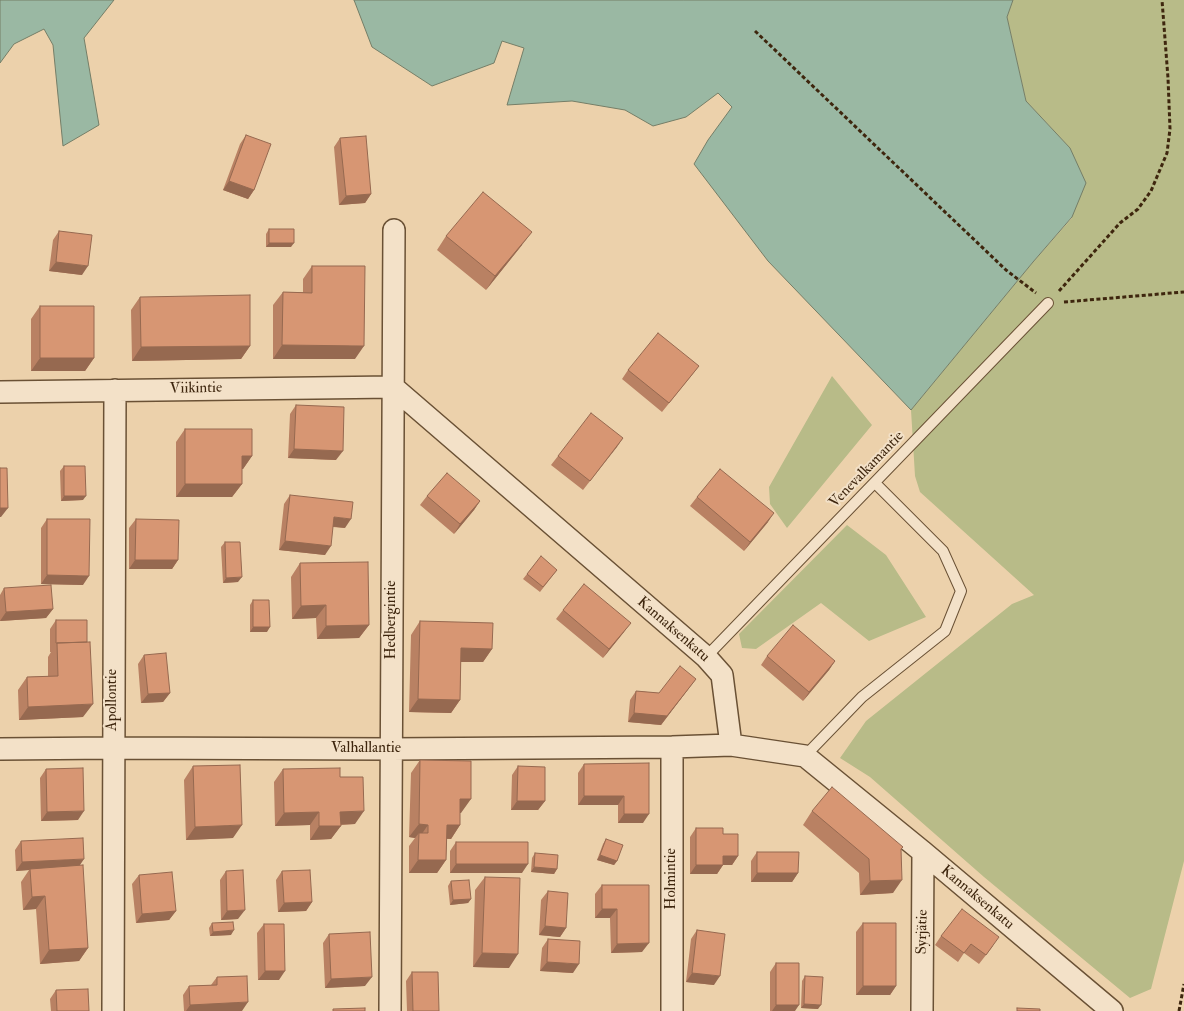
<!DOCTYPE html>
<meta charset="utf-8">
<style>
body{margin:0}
canvas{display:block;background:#ecd1ab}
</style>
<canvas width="1184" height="1011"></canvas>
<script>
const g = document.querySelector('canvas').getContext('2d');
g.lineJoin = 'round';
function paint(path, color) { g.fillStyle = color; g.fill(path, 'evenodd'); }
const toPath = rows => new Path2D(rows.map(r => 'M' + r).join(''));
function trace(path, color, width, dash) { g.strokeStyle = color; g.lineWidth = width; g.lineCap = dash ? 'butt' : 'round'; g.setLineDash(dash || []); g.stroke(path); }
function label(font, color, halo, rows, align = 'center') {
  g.font = font + ' "IM FELL Double Pica",serif'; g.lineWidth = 4; g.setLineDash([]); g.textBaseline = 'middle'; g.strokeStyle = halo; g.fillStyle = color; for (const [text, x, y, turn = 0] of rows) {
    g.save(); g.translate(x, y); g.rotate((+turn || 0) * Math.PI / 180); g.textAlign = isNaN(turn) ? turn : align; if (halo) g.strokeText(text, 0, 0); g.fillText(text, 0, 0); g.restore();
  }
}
paint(toPath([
 [1013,0,1184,0,1184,861,1151,989,1130,998,984,877,870,777,840,758,866,721,1012,604,1034,595,920,492,915,476,911,410,1033,262,1072,218,1070,148,1026,101,1007,17],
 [832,376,872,425,787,528,770,504,769,487],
 [847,525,886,555,926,617,869,641,821,603,756,649,742,648,739,634]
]), '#b8bb88');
const water = toPath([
 [0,0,114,0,84,38,99,125,63,146,53,45,44,29,14,44,0,63,0,0],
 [354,0,1013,0,1007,17,1026,101,1070,148,1086,183,1072,217,1033,262,911,410,768,261,694,164,708,140,732,107,718,93,686,117,653,126,625,110,572,101,507,105,524,48,502,41,494,63,432,86,372,47,354,0]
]);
paint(water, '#9ab8a3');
trace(water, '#757e67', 1);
const service = toPath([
 [706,657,1048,303],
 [805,756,862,697,945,631,961,591,943,551,875,483]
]);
const minor = toPath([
 [0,392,393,387,706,657,722,675,731,745,805,756,923,852,1112,1011],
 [0,749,113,748,391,749,672,747,731,745],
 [113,1011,115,390],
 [390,1011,394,230],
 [672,1011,672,747],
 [922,1011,923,852]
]);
trace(service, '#6a5135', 12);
trace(minor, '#6a5135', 24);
trace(toPath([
 [755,31,1006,270,1036,293],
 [1059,291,1120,223,1138,209,1151,191,1167,153,1170,129,1168,78,1162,0],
 [1064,302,1184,292],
 [1179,1011,1184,984]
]), '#3e260e', 3, [4, 2.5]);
trace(service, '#f3e1c8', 10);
trace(minor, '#f3e1c8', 21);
paint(toPath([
 [246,135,254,190,248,199,223,190,240,144],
 [340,138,371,194,365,203,339,205,334,147],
 [269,229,291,247,266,247,266,234],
 [59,231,82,275,49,271,53,240],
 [446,236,522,245,486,290,437,250],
 [312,266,355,359,273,359,273,305,283,292,303,292,303,279],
 [140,297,250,346,241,359,132,361,131,310],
 [40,306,94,358,85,371,31,371,31,319],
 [699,366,692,375,662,412,622,379,628,370],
 [296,405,336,460,288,458,290,414],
 [185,429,252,456,243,469,242,469,242,484,232,497,176,497,176,442],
 [623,438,583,490,551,465,558,456],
 [64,466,83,500,61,501,60,471],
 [290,495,345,528,333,527,325,555,279,550,284,504],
 [427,496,480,501,474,510,454,534,420,505],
 [697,497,768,522,744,551,690,506],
 [47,519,83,585,41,584,41,528],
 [136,519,178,560,172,569,129,569,129,528],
 [225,542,238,582,223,583,221,547],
 [300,563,369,625,359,638,317,639,316,618,292,619,291,577],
 [557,570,540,592,523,579,527,574],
 [4,588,53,609,46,618,0,621,0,595],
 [253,600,267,632,250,632,250,605],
 [563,610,624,632,603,658,556,619],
 [56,620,83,717,19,720,18,690,27,677,48,676,48,657,51,652,50,652,50,629],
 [420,621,492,649,483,662,461,662,460,700,451,713,409,712,411,635],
 [144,655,170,693,163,702,141,703,138,664],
 [767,656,835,661,829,670,803,701,761,665],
 [689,688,661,725,628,722,630,700,636,691,659,693],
 [420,760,461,813,460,813,460,825,451,839,447,839,446,860,437,873,409,873,409,846,415,838,409,837,411,773],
 [649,763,643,823,618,823,618,805,578,805,578,773,584,764],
 [193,766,233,838,186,840,184,780],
 [518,766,545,801,538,810,511,810,512,775],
 [46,769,78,820,41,821,40,778],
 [283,769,340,777,355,824,341,825,331,839,310,840,310,825,275,826,274,782],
 [812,811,901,850,893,893,860,895,859,873,803,825],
 [696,828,723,834,738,856,732,865,723,865,717,874,690,874,690,837],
 [606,839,617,861,614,865,597,860,603,844],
 [21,841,80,865,88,948,79,961,40,964,36,909,23,910,21,882,29,870,16,871,15,850],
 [456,842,522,873,450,873,450,851],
 [757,852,798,873,792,882,751,882,751,861],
 [535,853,557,869,554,874,531,872,532,858],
 [226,871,238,919,221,920,220,880],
 [282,871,312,902,306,911,278,912,276,880],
 [139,875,176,911,169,920,136,923,132,884],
 [485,877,509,968,473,967,475,890],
 [451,881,471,899,468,903,450,905,448,886],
 [602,885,649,885,642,952,611,953,610,918,595,918,595,894],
 [548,891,566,928,560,937,539,935,541,900],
 [212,923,231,935,210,936,209,928],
 [863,923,896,986,890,995,856,995,856,932],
 [264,924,279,980,258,980,257,933],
 [697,930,714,985,686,982,691,939],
 [329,934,365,986,325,988,323,943],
 [941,936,993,946,979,964,964,953,958,962,935,945],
 [548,939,573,973,540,971,542,948],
 [776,963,795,1011,770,1011,770,972],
 [412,972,439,1011,407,1011,406,981],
 [805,976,818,1009,801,1008,802,981],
 [217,977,242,1011,184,1011,183,995,189,986,211,985],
 [56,990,89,1011,51,1011,50,999]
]), '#b98163');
paint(toPath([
 [229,181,254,190,248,199,223,190],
 [371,194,365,203,339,205,346,196],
 [532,232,522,245,486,290,495,276],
 [269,243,294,243,291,247,266,247],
 [56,262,88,266,82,275,49,271],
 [282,345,364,346,355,359,273,359],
 [250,346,241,359,132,361,141,347],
 [40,358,94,358,85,371,31,371],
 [623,438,617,447,583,490,590,481],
 [294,449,343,451,336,460,288,458],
 [242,456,252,456,243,469,232,469],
 [185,484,242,484,232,497,176,497],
 [64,496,86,496,83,500,61,501],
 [480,501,474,510,454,534,460,524],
 [0,508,8,508,1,517,0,517],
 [774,513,768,522,744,551,750,542],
 [334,517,351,519,345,528,328,526],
 [285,541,331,546,325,555,279,550],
 [135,560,178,560,172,569,129,569],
 [47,575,89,576,83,585,41,584],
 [242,577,238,582,223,583,226,578],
 [326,605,316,618,292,619,301,606],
 [53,609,46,618,0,621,6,612],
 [631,623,624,632,603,658,609,649],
 [369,625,359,638,317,639,326,626],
 [253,627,270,627,267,632,250,632],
 [461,648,492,649,483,662,452,662],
 [835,661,829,670,803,701,809,692],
 [696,679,661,725,628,722,634,713],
 [170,693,163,702,141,703,148,694],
 [418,699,460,700,451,713,409,712],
 [93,704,83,717,19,720,28,707],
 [584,796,624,796,618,805,578,805],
 [460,799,471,799,461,813,451,813],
 [517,801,545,801,538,810,511,810],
 [84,811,78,820,41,821,47,812],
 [364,811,355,824,331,825,340,812],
 [319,812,310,825,275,826,284,813],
 [624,814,649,814,643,823,618,823],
 [419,824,428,825,419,838,419,833,415,838,409,837],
 [242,825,233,838,186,840,195,827],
 [447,825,460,825,451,839,438,838],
 [319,826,341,826,331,839,310,840],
 [600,855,617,861,614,865,597,860],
 [723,856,738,856,732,865,717,865],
 [84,859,78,868,30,869,29,870,16,871,22,862],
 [418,860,446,860,437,873,409,873],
 [456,864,528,864,522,873,450,873],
 [696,865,723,865,717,874,690,874],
 [534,867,557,869,554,874,531,872],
 [757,873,798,873,792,882,751,882],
 [902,880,893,893,860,895,870,881],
 [45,896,36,909,23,910,32,897],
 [471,899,468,903,450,905,453,900],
 [312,902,306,911,278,912,284,903],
 [602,909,617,909,610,918,595,918],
 [245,910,238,919,221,920,227,911],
 [176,911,169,920,136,923,142,914],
 [545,926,566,928,560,937,539,935],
 [234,930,231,935,210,936,213,932],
 [649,943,642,952,611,953,617,944],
 [88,948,79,961,40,964,49,950],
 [482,953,518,954,509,968,473,967],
 [547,962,579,964,573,973,540,971],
 [265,971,285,971,279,980,258,980],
 [692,973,720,976,714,985,686,982],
 [372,977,365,986,325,988,331,979],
 [863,986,896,986,890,995,856,995],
 [248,1002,242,1011,186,1011,190,1005],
 [804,1004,821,1005,818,1009,801,1008],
 [776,1005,799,1005,795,1011,772,1011]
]), '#966950');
const building = toPath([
 [246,135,271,144,254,190,229,181,246,135],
 [366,136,371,194,346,196,340,138,366,136],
 [483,192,532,232,495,276,446,236,483,192],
 [269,229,294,229,294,243,269,243,269,229],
 [59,231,92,235,88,266,56,262,59,231],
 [312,266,365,266,364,346,282,345,283,292,312,293,312,266],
 [250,295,250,346,141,347,140,297,250,295],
 [40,306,94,306,94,358,40,358,40,306],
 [658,333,699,366,669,403,628,370,658,333],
 [296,405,344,407,343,451,294,449,296,405],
 [591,413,623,438,590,481,558,456,591,413],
 [185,429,252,429,252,456,242,456,242,484,185,484,185,429],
 [64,466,85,466,86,496,64,496,64,466],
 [0,468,7,468,8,508,0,508,0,468],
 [720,469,774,513,750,542,697,497,720,469],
 [447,473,480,501,460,524,427,496,447,473],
 [290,495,353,502,351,519,334,517,331,546,285,541,290,495],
 [47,519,90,519,89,576,47,575,47,519],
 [136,519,179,520,178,560,135,560,136,519],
 [225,542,240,542,242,577,226,578,225,542],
 [541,556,557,570,543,587,527,574,541,556],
 [368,562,369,625,326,626,326,605,301,606,300,563,368,562],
 [584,584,631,623,609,649,563,610,584,584],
 [51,585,53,609,6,612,4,588,51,585],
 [253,600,269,600,270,627,253,627,253,600],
 [56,620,87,620,87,642,56,643,56,620],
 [420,621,493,623,492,649,461,648,460,700,418,699,420,621],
 [793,625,835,661,809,692,767,656,793,625],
 [90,642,93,704,28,707,27,677,58,676,57,643,90,642],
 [166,653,170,693,148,694,144,655,166,653],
 [680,666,696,679,667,716,634,713,636,691,659,693,680,666],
 [420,760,471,761,471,799,460,799,460,825,447,825,446,860,418,860,419,833,428,833,428,825,419,824,420,760],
 [649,763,649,814,624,814,624,796,584,796,584,764,649,763],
 [240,765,242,825,195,827,193,766,240,765],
 [518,766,545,767,545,801,517,801,518,766],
 [83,768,84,811,47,812,46,769,83,768],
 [340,768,340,777,363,777,364,811,340,812,341,826,319,826,319,812,284,813,283,769,340,768],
 [832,787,903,847,901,849,902,880,870,881,869,859,812,811,832,787],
 [696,828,723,828,723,834,738,834,738,856,723,856,723,865,696,865,696,828],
 [83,838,84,859,22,862,21,841,83,838],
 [606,839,623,845,617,861,600,855,606,839],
 [456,842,528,842,528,864,456,864,456,842],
 [757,852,799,852,798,873,757,873,757,852],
 [535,853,558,855,557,869,534,867,535,853],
 [83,865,88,948,49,950,45,896,32,897,30,869,83,865],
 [243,870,245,910,227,911,226,871,243,870],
 [310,870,312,902,284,903,282,871,310,870],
 [172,872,176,911,142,914,139,875,172,872],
 [485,877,520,878,518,954,482,953,485,877],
 [469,880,471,899,453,900,451,881,469,880],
 [602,885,649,885,649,943,617,944,617,909,602,909,602,885],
 [548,891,568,893,566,928,545,926,548,891],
 [962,909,999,937,986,955,971,944,964,953,941,936,962,909],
 [233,922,234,930,213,932,212,923,233,922],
 [863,923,896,923,896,986,863,986,863,923],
 [264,924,284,924,285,971,265,971,264,924],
 [697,930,725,934,720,976,692,973,697,930],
 [370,932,372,977,331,979,329,934,370,932],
 [548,939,580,941,579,964,547,962,548,939],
 [776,963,799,963,799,1005,776,1005,776,963],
 [412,972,438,972,439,1011,413,1011,412,972],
 [247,976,248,1002,190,1005,189,986,217,985,217,977,247,976],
 [805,976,823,977,821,1005,804,1004,805,976],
 [88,989,89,1011,57,1011,56,990,88,989],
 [365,1008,365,1011,333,1011,333,1009,365,1008],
 [1017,1008,1040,1009,1040,1011,1017,1011,1017,1008]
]);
paint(building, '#d79673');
trace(building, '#966950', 1);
label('15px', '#3e260e', '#f3e1c8', [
 ["Viikintie",196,389,-1],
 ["Venevalkamantie",867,470,-46],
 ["Hedbergintie",392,620,-90],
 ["Kannaksenkatu",673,630,41],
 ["Apollontie",113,700,-90],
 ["Valhallantie",366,749],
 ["Holmintie",672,879,-90],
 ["Kannaksenkatu",977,898,40],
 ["Syrjätie",923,932,-89]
]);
</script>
